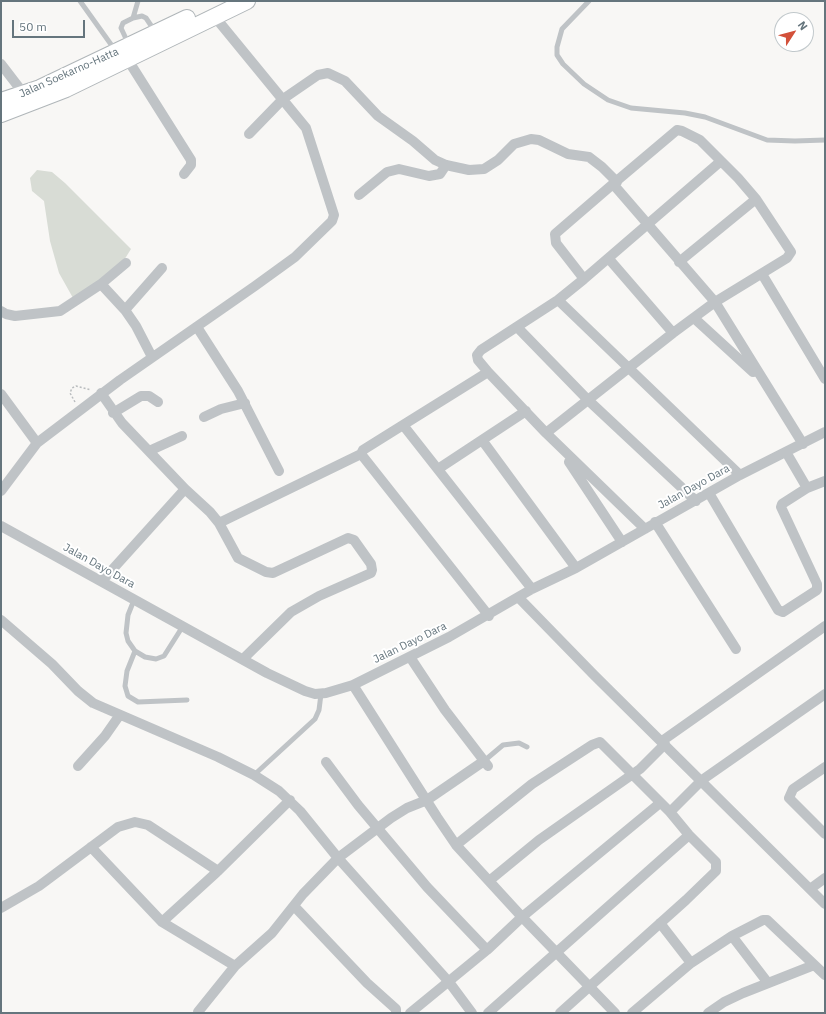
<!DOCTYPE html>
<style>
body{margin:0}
#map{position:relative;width:826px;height:1014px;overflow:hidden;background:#f8f7f5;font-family:"IBM Plex Sans",sans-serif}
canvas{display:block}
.frame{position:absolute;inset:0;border:2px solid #65757d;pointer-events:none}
.north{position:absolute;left:774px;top:12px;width:40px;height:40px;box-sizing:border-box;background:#fff;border:1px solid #c1c8cb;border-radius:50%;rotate:54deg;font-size:11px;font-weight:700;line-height:16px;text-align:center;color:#65757d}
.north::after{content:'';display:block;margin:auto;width:14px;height:18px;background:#d3513a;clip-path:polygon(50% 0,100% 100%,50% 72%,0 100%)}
.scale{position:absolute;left:12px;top:20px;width:73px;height:18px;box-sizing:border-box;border:2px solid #65757d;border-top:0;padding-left:5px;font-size:12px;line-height:14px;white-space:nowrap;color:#65757d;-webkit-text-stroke:3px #fff;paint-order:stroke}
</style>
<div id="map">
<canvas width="826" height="1014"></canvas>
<div class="frame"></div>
<div class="north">N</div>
<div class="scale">50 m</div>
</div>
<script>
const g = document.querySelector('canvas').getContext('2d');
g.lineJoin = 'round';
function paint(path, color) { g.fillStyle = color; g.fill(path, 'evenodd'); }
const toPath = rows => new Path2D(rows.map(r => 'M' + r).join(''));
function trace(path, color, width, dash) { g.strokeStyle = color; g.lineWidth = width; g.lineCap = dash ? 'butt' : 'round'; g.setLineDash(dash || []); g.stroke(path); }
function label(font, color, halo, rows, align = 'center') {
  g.font = font + ' "IBM Plex Sans",sans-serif'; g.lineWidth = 4; g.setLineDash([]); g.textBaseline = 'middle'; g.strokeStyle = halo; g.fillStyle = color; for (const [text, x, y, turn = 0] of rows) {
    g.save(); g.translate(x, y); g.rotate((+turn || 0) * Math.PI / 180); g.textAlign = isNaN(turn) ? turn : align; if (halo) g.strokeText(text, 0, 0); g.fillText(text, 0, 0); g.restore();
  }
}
paint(toPath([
 [37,170,52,172,65,183,131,249,111,281,73,298,59,273,50,241,44,201,32,191,30,178]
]), '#d8dcd5');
const primary = toPath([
 [1,101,40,88,187,18],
 [1,114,66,89,247,1]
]);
trace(primary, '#b0b6b9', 18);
trace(toPath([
 [75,402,70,393,72,388,76,386,91,390]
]), '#b9bcbe', 1.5, [2, 2]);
trace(toPath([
 [80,1,115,50],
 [589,1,562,29,557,47,557,55,563,64,584,84,608,100,631,108,685,113,705,117,767,140,795,141,825,140],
 [133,18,142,16,146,18,154,30],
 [128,43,121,28,123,23,133,18,138,1],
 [134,600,128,615,126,633,128,641,135,651,145,657,156,659,164,656,183,626],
 [135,651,127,671,125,686,128,696,138,702,187,700],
 [484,761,503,745,519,743,527,747],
 [254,775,315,719,319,710,321,694]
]), '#bfc3c6', 5);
trace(toPath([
 [128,60,191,160,191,165,184,174],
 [1,64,24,94],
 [249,134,283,99,318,75,328,73,345,81,378,116,413,141,435,160,446,165,469,170,484,169,498,160,514,144,531,139,539,140,568,154,589,157,602,167,617,182],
 [359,195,387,172,399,169,429,176,440,174,446,165],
 [609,259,673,333],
 [679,262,756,199],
 [762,274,825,379],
 [584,279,556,243,555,234,613,184],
 [101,284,126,263],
 [558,300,740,475],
 [1,311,6,314,15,316,60,311,101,284,125,310],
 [694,318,753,372],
 [197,327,238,391,279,471],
 [517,327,588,400,696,501],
 [152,357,136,326,125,310,162,268],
 [488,372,403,425,363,450,361,454,489,616],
 [101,393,122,423,185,489],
 [1,394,37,443],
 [113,413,141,396,149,396,158,402],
 [204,417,221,409,245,403],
 [403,425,532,589],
 [546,433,488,372,478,360,477,355,481,350,558,300,584,279,721,161],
 [482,440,576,568],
 [149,451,182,436],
 [786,452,807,488,825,481],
 [569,462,622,542],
 [438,469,526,411],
 [1,491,37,443,120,380,255,286,295,257,332,221,334,215,306,128,215,17],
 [709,493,778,610,783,612,817,590,817,584,781,507,782,504,807,488],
 [655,522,736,649],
 [219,523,361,454],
 [1,526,267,673,305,691,315,694,326,693,353,685,449,637,532,589,576,568,740,475,825,432],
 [645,529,546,433,673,333,715,302,787,258,791,252,756,199,738,178,700,140,682,131,677,130,613,184,715,302,803,444],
 [102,581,185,489,210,512,219,523,238,558,266,572,273,573,348,538,354,540,371,564,372,570,371,573,319,596,291,612,243,659],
 [519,598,594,675,825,904],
 [1,620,52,664,78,691,93,703,218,757,254,775,279,791,300,811,338,858,449,982,472,1013],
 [410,657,445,710,488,766],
 [353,685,437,817,456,845,522,917,615,1013],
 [662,741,825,626],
 [326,762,358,805,427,887,487,950],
 [78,766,105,736,119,716],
 [825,767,793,789,789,798,825,834],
 [670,812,702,780,825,694],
 [456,845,532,784,592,745,600,742,670,812,689,835,716,862,716,871,686,900,560,1013],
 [91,847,162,922,235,966],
 [489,881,539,840,640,769,665,744],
 [810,889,825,878],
 [294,906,367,983,396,1009,396,1013],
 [1,908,39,886,118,827,135,822,148,825,218,871],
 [162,922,218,871,290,800],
 [660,923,691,963],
 [732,936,768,983],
 [198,1012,235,966,272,933,303,894,338,858,391,818,407,808,427,800,484,761],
 [410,1013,487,950,522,917,660,803],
 [488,1013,689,835],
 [632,1013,691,963,732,936,763,920,767,920,825,975],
 [708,1013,724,1002,743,993,814,965]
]), '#bfc3c6', 10);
trace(primary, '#fff', 16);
label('11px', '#65757d', '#fff', [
 ["Jalan Soekarno-Hatta",69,73,-24],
 ["Jalan Dayo Dara",694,487,-29],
 ["Jalan Dayo Dara",99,566,29],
 ["Jalan Dayo Dara",410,643,-26]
]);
</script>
